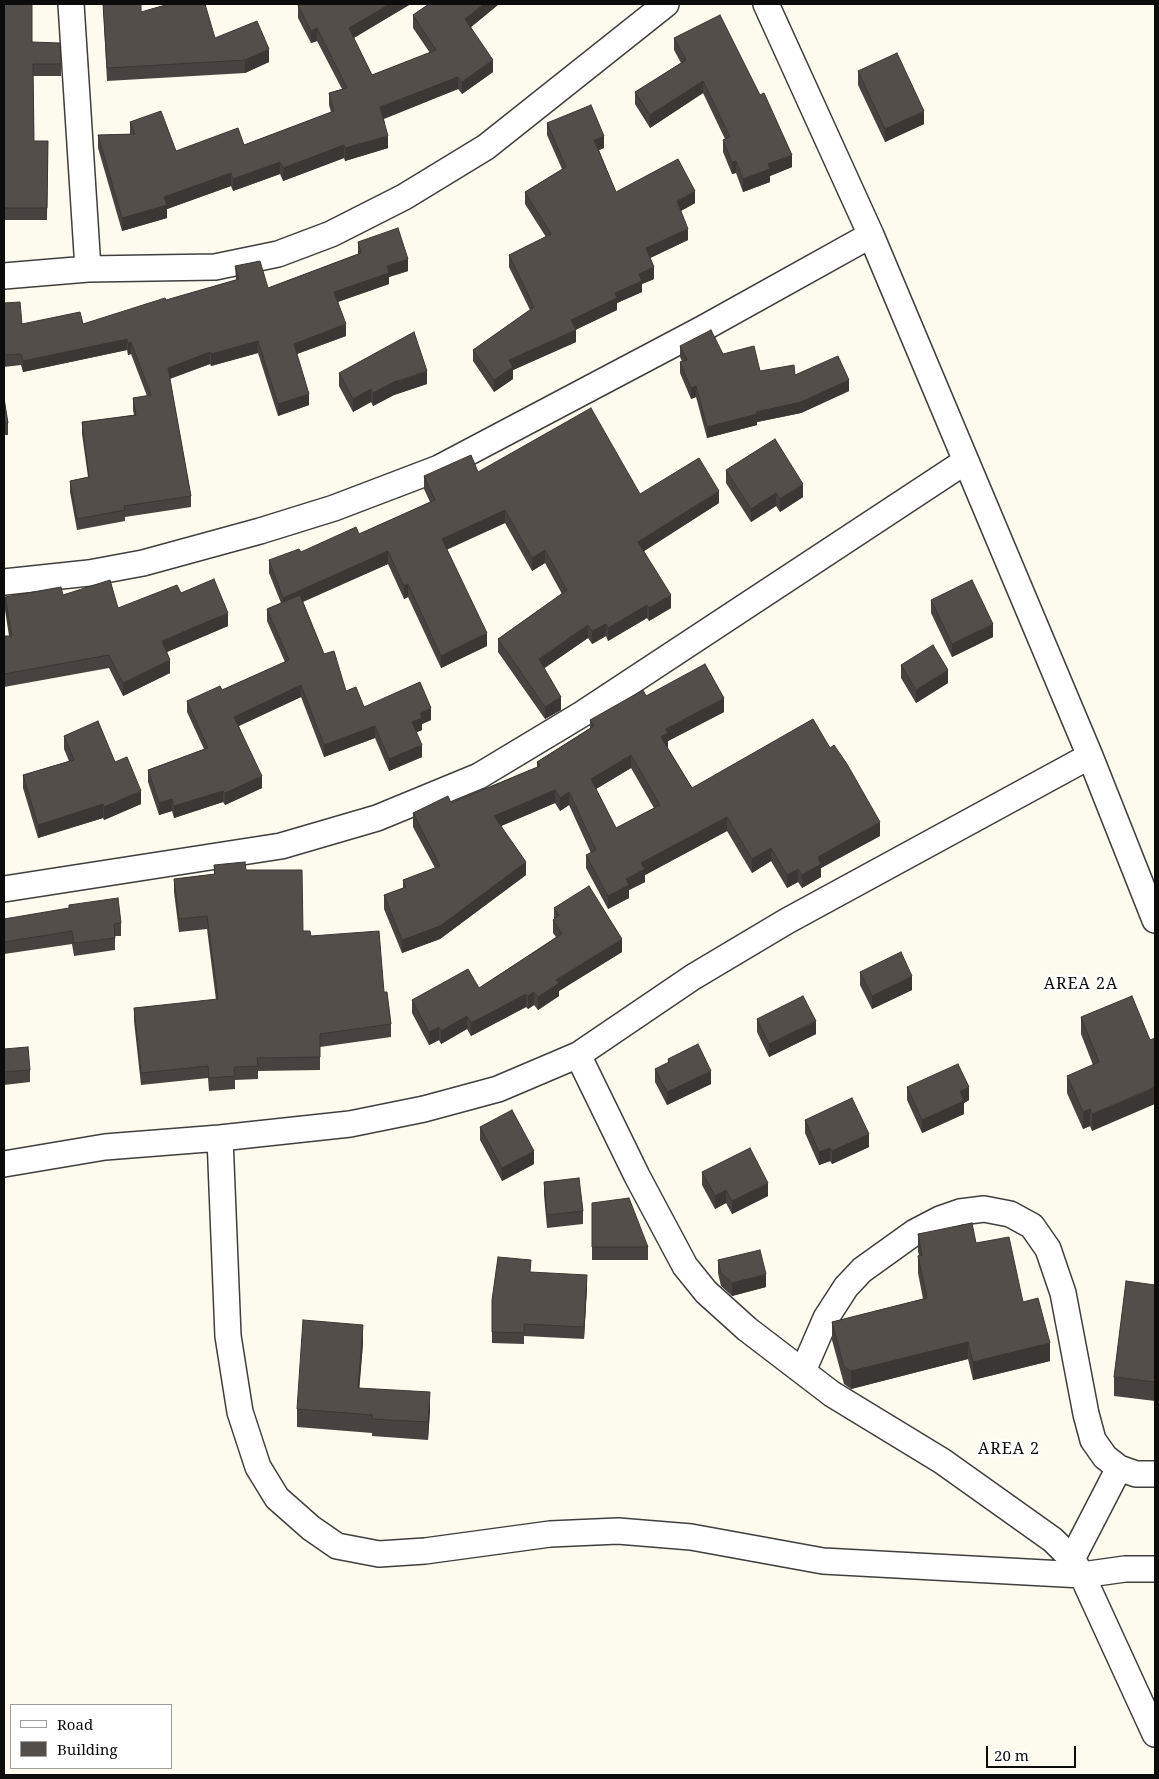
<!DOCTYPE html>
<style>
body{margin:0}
#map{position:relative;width:1159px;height:1779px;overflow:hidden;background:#fdfbed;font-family:"Noto Serif",serif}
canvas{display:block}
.frame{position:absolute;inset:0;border:5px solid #0c0c0c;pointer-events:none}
.legend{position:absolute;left:10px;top:1704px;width:162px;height:65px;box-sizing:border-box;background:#fff;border:1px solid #9e9e9e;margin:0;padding:6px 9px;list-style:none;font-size:15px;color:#0c0c0c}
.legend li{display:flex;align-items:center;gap:10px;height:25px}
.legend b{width:25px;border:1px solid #9e9e9e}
.scale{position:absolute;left:986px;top:1746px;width:90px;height:22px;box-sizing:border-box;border:2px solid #0c0c0c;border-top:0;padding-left:6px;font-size:15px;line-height:18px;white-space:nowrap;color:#0c0c0c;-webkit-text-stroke:4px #fff;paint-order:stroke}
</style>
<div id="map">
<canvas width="1159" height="1779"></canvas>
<div class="frame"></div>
<ul class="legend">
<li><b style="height:6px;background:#fff"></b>Road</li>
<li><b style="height:14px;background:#544e4a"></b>Building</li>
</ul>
<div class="scale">20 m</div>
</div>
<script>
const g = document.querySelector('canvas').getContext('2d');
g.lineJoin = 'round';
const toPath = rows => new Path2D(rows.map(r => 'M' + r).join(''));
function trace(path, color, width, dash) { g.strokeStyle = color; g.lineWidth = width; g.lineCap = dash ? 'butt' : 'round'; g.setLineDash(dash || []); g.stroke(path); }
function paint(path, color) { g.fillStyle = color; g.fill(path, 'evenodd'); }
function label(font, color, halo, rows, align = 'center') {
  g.font = font + ' "Noto Serif",serif'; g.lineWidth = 5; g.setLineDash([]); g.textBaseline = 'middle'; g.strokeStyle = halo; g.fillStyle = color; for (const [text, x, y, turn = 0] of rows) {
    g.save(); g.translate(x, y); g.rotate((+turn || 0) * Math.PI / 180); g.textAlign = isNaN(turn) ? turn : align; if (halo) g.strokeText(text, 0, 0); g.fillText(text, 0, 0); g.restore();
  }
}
const minor = toPath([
 [71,4,88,269],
 [766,4,871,235,1090,756,1155,920],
 [4,276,88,269,215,267,278,254,331,234,404,197,486,147,666,4],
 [4,582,89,573,143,563,260,531,334,508,439,468,702,329,871,235],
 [4,889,281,846,377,818,479,776,582,714,966,461],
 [578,1055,637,1176,685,1266,706,1292,747,1329,832,1394,942,1461,1053,1540,1072,1559,1082,1575,1155,1734],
 [220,1138,228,1336,240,1412,258,1467,277,1498,311,1528,337,1546,379,1554,425,1551,550,1534,618,1531,691,1537,823,1561,1082,1575,1125,1569,1155,1569],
 [4,1164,105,1147,220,1138,350,1124,424,1109,498,1089,578,1055,693,977,787,921,1090,756],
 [803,1371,826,1318,846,1287,862,1270,915,1232,940,1219,960,1212,984,1209,1010,1214,1032,1226,1048,1249,1063,1293,1086,1414,1093,1440,1105,1457,1119,1468,1136,1474,1155,1474],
 [1072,1559,1119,1468]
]);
trace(minor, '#3f3f3f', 28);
trace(minor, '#fff', 25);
paint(toPath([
 [4,4,32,42,61,64,61,76,33,76,34,141,48,141,47,220,4,220],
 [103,4,141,12,269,62,245,73,107,81],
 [409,4,409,5,353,38,372,75,430,53,413,28,413,15,429,4,499,4,471,27,493,72,462,94,458,89,384,119,388,148,345,161,344,158,283,181,280,174,233,191,231,186,167,209,167,218,122,231,98,148,98,135,130,134,130,122,176,151,244,145,331,112,329,105,329,93,342,89,317,41,311,43,298,18,298,5],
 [674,38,792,167,770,176,770,182,743,192,736,173,732,174,723,152,723,140,725,139,703,93,650,128,635,104,635,92,681,63,674,50],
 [858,71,924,124,885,142,858,85],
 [547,123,604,148,599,150,616,192,695,203,681,211,688,240,650,258,654,279,642,284,642,292,617,303,617,310,575,330,576,342,513,370,513,379,494,392,473,361,473,350,530,310,509,267,509,255,546,237,525,204,525,192,562,169,547,135],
 [358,242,408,271,389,277,389,284,338,302,346,336,297,354,309,405,278,416,258,353,211,366,210,364,170,379,191,496,191,507,125,517,125,521,77,530,70,492,70,481,88,477,82,434,82,422,134,415,133,410,133,398,147,396,131,354,128,355,127,350,23,372,21,365,4,367,4,303,22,324,83,324,236,280,235,266,268,288,358,254],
 [680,346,723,354,760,371,795,375,849,391,801,413,757,422,757,425,707,438,696,397,691,399,680,373,680,362,682,361,680,357],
 [339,373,427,384,394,395,373,406,371,402,353,412,339,386],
 [4,398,8,423,8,435,4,435],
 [726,470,803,497,780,512,776,506,751,522,726,483],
 [478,472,640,494,719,503,644,551,671,608,649,621,647,618,608,641,606,636,592,644,588,638,544,668,561,710,545,719,498,652,498,639,562,594,545,563,532,571,505,523,447,549,487,646,441,668,408,597,404,599,388,564,303,602,324,654,346,691,364,707,431,720,422,724,422,730,416,732,422,757,389,771,375,738,324,757,301,697,239,726,262,788,225,805,223,802,174,818,172,811,159,815,148,782,148,770,204,749,187,712,187,701,222,690,285,662,267,621,267,609,281,603,269,573,269,560,301,552,359,534,430,502,424,489,424,476],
 [181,593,228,626,167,652,170,673,123,696,109,668,4,687,4,636,9,636,5,610,5,597,63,595,118,608],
 [931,600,993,637,952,657,931,613],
 [901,665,948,683,916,703,901,678],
 [646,696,724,712,668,741,667,747,692,788,880,836,821,868,821,877,802,888,798,882,787,888,771,861,752,873,727,831,645,875,645,882,629,890,629,898,608,909,586,868,586,855,591,853,569,805,560,811,555,803,501,826,526,875,440,939,402,953,384,909,384,895,403,888,403,880,435,868,413,827,413,813,451,803,537,767,537,762,590,728,590,720],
 [631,768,654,808,616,828,596,789],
 [64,736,115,762,141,804,104,820,103,818,38,838,23,788,23,775,69,761,64,749],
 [214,865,246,870,303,931,384,992,391,1024,391,1037,320,1047,320,1070,258,1071,258,1079,235,1080,235,1089,209,1091,208,1078,141,1085,134,1021,134,1008,216,1000,207,929,179,932,174,892,174,879,214,874],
 [554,908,622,952,559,991,559,996,538,1010,534,1005,528,1009,526,1007,471,1036,467,1029,441,1044,439,1040,429,1045,412,1013,412,1000,479,988,556,937,553,933,553,920,554,919],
 [4,919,121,923,121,936,115,936,115,950,74,956,72,944,4,954],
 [860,972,912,990,872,1009,860,985],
 [1081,1017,1150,1040,1092,1131,1090,1126,1083,1129,1067,1093,1067,1076,1093,1065,1081,1034],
 [757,1019,816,1034,769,1057,757,1032],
 [4,1049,30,1070,30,1082,4,1085],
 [668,1059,711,1084,667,1105,655,1082,655,1069,668,1063],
 [907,1087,969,1100,964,1103,964,1114,922,1133,907,1100],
 [805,1120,869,1147,832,1164,830,1161,819,1165,805,1133],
 [480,1127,534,1164,502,1181,480,1140],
 [702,1172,768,1196,732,1214,726,1203,715,1209,702,1185],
 [544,1182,583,1211,583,1224,547,1228,544,1195],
 [592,1203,648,1247,648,1260,592,1260],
 [918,1234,976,1243,1023,1302,1050,1361,973,1380,968,1359,851,1389,844,1384,832,1340,832,1322,923,1299,918,1273,918,1256,919,1255,918,1252],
 [718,1260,766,1287,732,1296,721,1286,718,1273],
 [531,1272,587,1287,584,1339,524,1336,524,1344,492,1343,492,1300],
 [1155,1285,1155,1401,1114,1396,1114,1377],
 [363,1343,359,1388,430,1410,428,1440,372,1436,372,1433,297,1427,297,1409]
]), '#484340');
paint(toPath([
 [390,4,409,4,409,5,349,41,349,28],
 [484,4,499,4,465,32,465,19],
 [317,28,317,41,311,43,311,31],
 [269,49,269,62,245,73,245,60],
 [493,60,493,72,462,94,462,82],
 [458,77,458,89,380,120,380,107],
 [703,81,703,93,650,128,650,115],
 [924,111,924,124,885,142,885,129],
 [388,136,388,148,345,161,345,148],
 [604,136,604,148,594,152,594,140],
 [344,145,344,158,283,181,283,168],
 [792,155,792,167,770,176,770,182,743,192,743,179,768,164],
 [736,161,736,173,732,174,732,162],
 [280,162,280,174,233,191,233,179],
 [231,173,231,186,167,209,167,218,122,231,122,218,164,197],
 [695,191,695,203,677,213,677,201],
 [688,229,688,240,646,260,646,248],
 [408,259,408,271,389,277,389,284,334,303,334,292,387,266],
 [654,267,654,279,642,284,642,292,617,303,617,310,571,332,571,320,615,293,639,274],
 [346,324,346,336,294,355,294,344],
 [576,330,576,342,513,370,513,379,494,392,494,380,509,360],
 [127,339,127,350,23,372,23,361],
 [258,341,258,353,211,366,211,354],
 [131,342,131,354,128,355,128,343],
 [210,352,210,364,168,379,168,368],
 [427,371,427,384,394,395,373,406,373,393,394,382],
 [849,380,849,391,801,413,757,422,757,425,707,438,707,427,756,412],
 [696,386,696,397,691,399,691,388],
 [371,389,371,402,353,412,353,399],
 [309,394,309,405,278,416,278,404],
 [803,484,803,497,780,512,780,499],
 [719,491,719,503,638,555,638,542],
 [776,493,776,506,751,522,751,509],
 [505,510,505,523,442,552,442,539],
 [545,550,545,563,532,571,532,558],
 [388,551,388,564,283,610,283,598],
 [408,584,408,597,404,599,404,586],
 [671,595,671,608,649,621,649,608],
 [647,605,647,618,608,641,608,628],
 [228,613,228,626,162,654,162,641],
 [606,624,606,636,592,644,592,631],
 [993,624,993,637,952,657,952,644],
 [588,625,588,638,539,672,539,659],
 [487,633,487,646,441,668,441,656],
 [170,660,170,673,123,696,123,683],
 [948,670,948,683,916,703,916,690],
 [301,685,301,697,234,728,234,717],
 [561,697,561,710,545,719,545,707],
 [724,698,724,712,668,741,668,747,661,750,661,737,666,729],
 [431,708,431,720,422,724,422,730,412,734,412,722,420,713],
 [375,726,375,738,324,757,324,745],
 [422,745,422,757,389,771,389,759],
 [631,755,631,768,591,792,591,779],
 [262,776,262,788,225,805,225,793],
 [555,790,555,803,494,829,494,816],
 [141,791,141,804,104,820,104,807],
 [223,791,223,802,174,818,174,806],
 [569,792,569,805,560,811,560,798],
 [172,799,172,811,159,815,159,803],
 [103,804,103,818,38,838,38,825],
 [727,817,727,831,645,875,645,882,629,890,629,898,608,909,608,896,641,863],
 [880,822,880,836,821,868,821,877,802,888,802,875,818,857],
 [771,848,771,861,752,873,752,859],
 [526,862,526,875,440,939,402,953,402,940],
 [798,869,798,882,787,888,787,875],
 [622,939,622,952,559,991,559,996,538,1010,538,997,556,980],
 [912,976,912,990,872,1009,872,996],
 [534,992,534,1005,528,1009,528,996],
 [526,994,526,1007,471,1036,471,1023],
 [467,1016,467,1029,441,1044,441,1031],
 [816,1021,816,1034,769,1057,769,1044],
 [439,1027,439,1040,429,1045,429,1032],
 [711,1071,711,1084,667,1105,667,1092],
 [969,1087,969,1100,964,1103,964,1114,922,1133,922,1120,960,1091],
 [1155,1087,1155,1104,1092,1131,1092,1114],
 [1090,1109,1090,1126,1083,1129,1083,1112],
 [869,1134,869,1147,832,1164,832,1151],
 [830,1148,830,1161,819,1165,819,1152],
 [534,1151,534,1164,502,1181,502,1168],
 [768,1183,768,1196,732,1214,732,1201],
 [726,1190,726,1203,715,1209,715,1196],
 [766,1274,766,1287,732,1296,732,1283],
 [587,1275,587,1287,584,1339,584,1327],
 [363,1325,363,1343,358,1406,358,1388],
 [968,1342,968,1359,851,1389,851,1371],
 [1050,1343,1050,1361,973,1380,973,1362],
 [430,1392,430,1410,428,1440,428,1422]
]), '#3b3734');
const building = toPath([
 [4,4,32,4,32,42,60,43,61,64,33,64,34,141,48,141,47,208,4,208,4,4],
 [103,4,141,4,141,12,169,4,205,4,215,38,257,21,269,49,245,60,107,68,103,4],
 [302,4,390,4,349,28,372,75,436,50,413,15,429,4,484,4,465,19,493,60,462,82,458,77,380,107,388,136,345,148,344,145,283,168,280,162,233,179,231,173,164,197,167,205,122,218,98,135,135,134,130,122,161,111,176,151,238,128,244,145,334,111,329,93,347,88,317,28,311,31,298,5,302,4],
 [720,15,760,95,764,93,792,155,768,164,770,169,743,179,736,161,732,162,723,140,730,137,703,81,650,115,635,92,686,60,674,38,720,15],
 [897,53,924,111,885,129,858,71,897,53],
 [591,105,604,136,594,140,616,192,678,159,695,191,677,201,688,229,646,248,654,267,639,274,642,281,615,293,617,298,571,320,576,330,509,360,513,367,494,380,473,350,534,307,509,255,551,234,525,192,566,167,547,123,591,105],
 [398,228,408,259,387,266,389,273,334,292,346,324,294,344,309,394,278,404,258,341,211,354,210,352,168,368,191,496,124,506,125,510,77,519,70,481,89,477,82,422,136,415,133,398,151,395,131,342,128,343,127,339,23,361,21,354,4,355,4,303,20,302,22,324,80,312,83,324,165,298,166,300,239,279,235,266,260,261,268,288,361,253,358,242,398,228],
 [711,330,723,354,754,346,760,371,794,365,795,375,838,356,849,380,801,402,756,412,757,414,707,427,696,386,691,388,680,362,687,360,680,346,711,330],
 [414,332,427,371,394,382,373,393,371,389,353,399,339,373,414,332],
 [4,398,8,423,4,423,4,398],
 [591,408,640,494,699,458,719,491,638,542,671,595,649,608,647,605,608,628,606,624,592,631,588,625,539,659,561,697,545,707,498,639,567,590,545,550,532,558,505,510,442,539,487,633,441,656,408,584,404,586,388,551,283,598,269,560,299,549,301,552,356,527,359,534,435,500,424,476,471,455,478,472,591,408],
 [775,439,803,484,780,499,776,493,751,509,726,470,775,439],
 [214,579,228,613,162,641,170,660,123,683,109,655,4,674,4,636,12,636,5,597,61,587,63,595,110,580,118,608,177,585,181,593,214,579],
 [972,580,993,624,952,644,931,600,972,580],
 [300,595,324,654,334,651,346,691,356,687,364,707,420,682,431,708,420,713,422,718,412,722,422,745,389,759,375,726,324,745,301,685,234,717,262,776,225,793,223,791,174,806,172,799,159,803,148,770,208,748,187,701,220,686,222,690,289,660,267,609,300,595],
 [933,645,948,670,916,690,901,665,933,645],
 [705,664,724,698,666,729,668,733,661,737,692,788,813,719,830,748,834,745,847,764,880,822,818,857,821,864,802,875,798,869,787,875,771,848,752,859,727,817,641,863,645,869,626,879,629,885,608,896,586,855,596,850,569,792,560,798,555,790,494,816,526,862,440,926,402,940,384,895,406,887,403,880,440,866,413,813,448,796,451,803,540,766,537,762,594,726,590,720,643,690,646,696,705,664],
 [631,755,660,805,616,828,591,779,631,755],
 [98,721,115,762,127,757,141,791,104,807,103,804,38,825,23,775,74,760,64,736,98,721],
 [245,862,246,870,302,870,303,931,310,931,311,936,379,931,384,992,387,992,391,1024,320,1034,320,1057,257,1058,258,1066,234,1067,235,1076,209,1078,208,1066,141,1073,134,1008,218,999,207,916,179,919,174,879,215,874,214,865,245,862],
 [589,886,622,939,556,980,559,983,538,997,534,992,528,996,526,994,471,1023,467,1016,441,1031,439,1027,429,1032,412,1000,468,969,479,988,562,934,553,920,559,915,554,908,589,886],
 [118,898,121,923,114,924,115,938,74,943,72,931,4,942,4,919,69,908,69,905,118,898],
 [901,952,912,976,872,996,860,972,901,952],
 [803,996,816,1021,769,1044,757,1019,803,996],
 [1132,996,1150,1040,1155,1038,1155,1087,1092,1114,1090,1109,1083,1112,1067,1076,1099,1062,1081,1017,1132,996],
 [698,1044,711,1071,667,1092,655,1069,669,1062,668,1059,698,1044],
 [28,1047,30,1070,4,1072,4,1049,28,1047],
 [958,1064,969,1087,960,1091,964,1101,922,1120,907,1087,958,1064],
 [852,1098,869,1134,832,1151,830,1148,819,1152,805,1120,852,1098],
 [512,1110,534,1151,502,1168,480,1127,512,1110],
 [750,1148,768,1183,732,1201,726,1190,715,1196,702,1172,750,1148],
 [579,1178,583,1211,547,1215,544,1182,579,1178],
 [629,1198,648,1247,592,1247,592,1203,629,1198],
 [972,1223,976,1243,1009,1237,1023,1302,1038,1298,1050,1343,973,1362,968,1342,851,1371,844,1367,832,1322,927,1298,918,1256,922,1255,918,1234,972,1223],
 [760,1250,766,1274,732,1283,721,1273,718,1260,760,1250],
 [498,1257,531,1260,530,1272,587,1275,584,1327,524,1324,524,1333,492,1332,492,1300,498,1257],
 [1126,1281,1155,1285,1155,1382,1114,1377,1126,1281],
 [303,1320,363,1325,358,1388,430,1392,428,1422,372,1419,372,1415,297,1409,303,1320]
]);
paint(building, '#544e4a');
trace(building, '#3b3734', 1);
g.letterSpacing = '1px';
label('16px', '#0c0c0c', '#fff', [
 ["AREA 2A",1081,984],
 ["AREA 2",1009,1449]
]);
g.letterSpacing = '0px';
</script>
